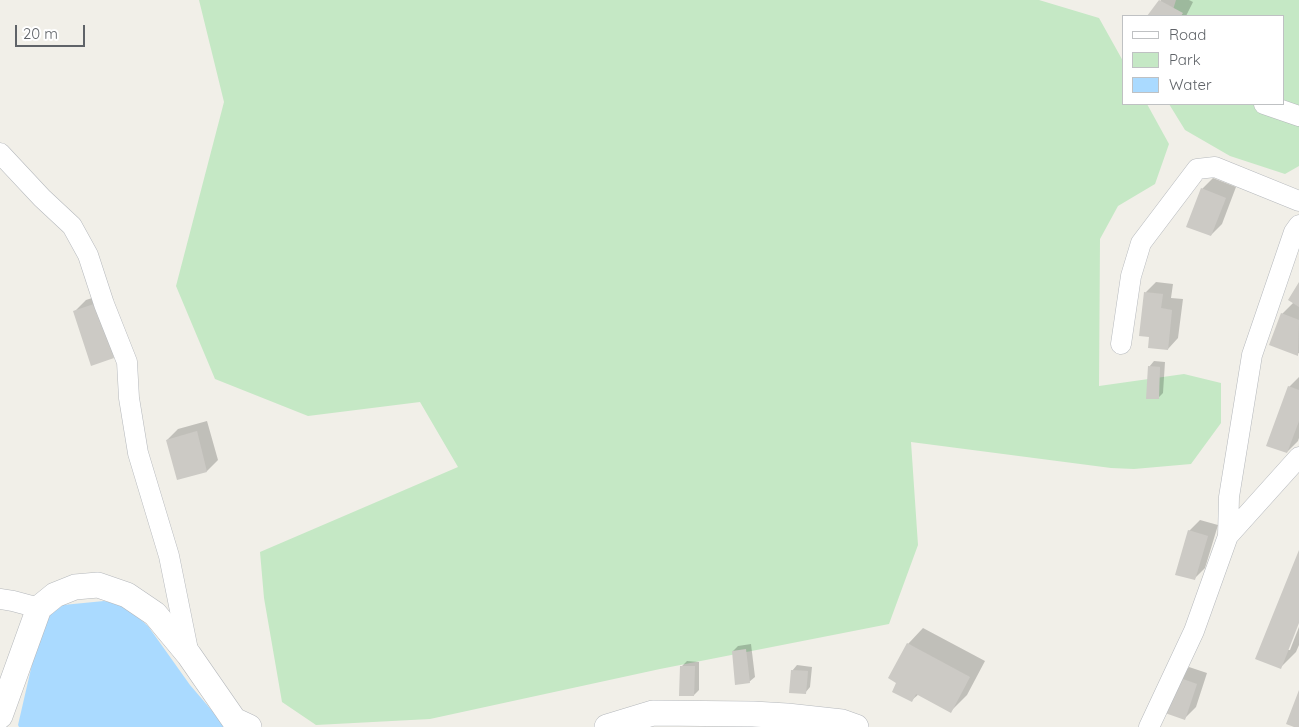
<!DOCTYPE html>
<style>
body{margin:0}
#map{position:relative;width:1299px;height:727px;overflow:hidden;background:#f1efe8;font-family:Quicksand,sans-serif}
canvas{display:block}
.legend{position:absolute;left:1122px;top:15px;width:162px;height:90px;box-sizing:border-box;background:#fff;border:1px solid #bfc1c3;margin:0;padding:6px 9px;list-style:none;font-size:15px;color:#5f6368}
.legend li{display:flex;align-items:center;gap:10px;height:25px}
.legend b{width:25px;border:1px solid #bfc1c3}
.scale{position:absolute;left:15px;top:25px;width:70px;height:22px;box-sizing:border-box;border:2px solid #5f6368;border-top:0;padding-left:6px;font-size:15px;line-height:18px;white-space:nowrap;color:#5f6368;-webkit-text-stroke:4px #fff;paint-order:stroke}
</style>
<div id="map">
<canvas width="1299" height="727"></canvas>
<ul class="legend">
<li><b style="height:6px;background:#fff"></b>Road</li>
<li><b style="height:14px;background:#c5e8c5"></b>Park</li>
<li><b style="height:14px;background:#aadaff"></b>Water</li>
</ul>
<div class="scale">20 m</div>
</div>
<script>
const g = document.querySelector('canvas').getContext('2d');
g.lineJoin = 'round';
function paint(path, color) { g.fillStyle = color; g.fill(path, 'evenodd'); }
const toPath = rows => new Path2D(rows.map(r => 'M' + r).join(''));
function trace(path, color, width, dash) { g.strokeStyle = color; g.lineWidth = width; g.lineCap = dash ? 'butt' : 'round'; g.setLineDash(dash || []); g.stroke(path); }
paint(toPath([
 [199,0,1039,0,1099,18,1123,61,1123,104,1147,104,1169,144,1155,184,1118,206,1100,239,1099,386,1184,374,1221,383,1221,423,1191,464,1134,469,1111,468,911,442,918,545,889,624,660,669,430,719,316,725,282,702,264,598,260,552,458,467,420,402,308,416,215,379,176,286,224,102],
 [1176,0,1299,0,1299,166,1285,174,1230,156,1185,130,1169,104,1283,104,1283,16,1171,16]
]), '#c5e8c5');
paint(toPath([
 [104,601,124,605,148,626,190,685,226,727,19,727,18,725,42,621,63,605]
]), '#aadaff');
paint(toPath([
 [1161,0,1189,0,1193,2,1186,16,1149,16],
 [1213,178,1236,187,1222,224,1211,235,1202,189],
 [1156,282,1173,284,1171,298,1183,299,1178,338,1168,349,1150,336,1146,292],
 [1299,284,1299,353,1297,354,1282,314,1294,302],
 [107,293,125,347,114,357,75,311,86,300],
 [1154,361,1165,362,1163,393,1158,398,1149,367],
 [1299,377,1299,438,1298,441,1287,452,1289,387],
 [207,421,218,460,207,471,178,479,167,440,178,429],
 [1200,520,1218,525,1205,568,1194,579,1189,531],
 [1299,553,1299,620,1287,650,1290,650,1299,627,1299,645,1296,652,1280,668],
 [923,628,985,661,967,695,951,711,919,694,912,700,908,644],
 [751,644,755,677,749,682,733,651,738,646],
 [687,661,699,662,699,690,694,695,681,667],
 [797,665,812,667,810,687,805,693,792,671],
 [1189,667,1207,673,1196,707,1185,718,1178,678]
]), '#0003');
paint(toPath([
 [1159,0,1183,13,1181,16,1147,16],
 [1201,188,1226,198,1211,236,1186,227],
 [1299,282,1299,307,1288,300],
 [1144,292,1163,294,1161,308,1172,310,1168,350,1148,348,1149,337,1139,336],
 [97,303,114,358,91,366,73,311],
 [1281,313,1299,320,1298,356,1269,345],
 [1148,366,1160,367,1159,399,1146,399],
 [1288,386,1299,390,1299,421,1287,453,1266,446],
 [197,431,207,472,177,480,166,440],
 [1188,530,1208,536,1195,580,1175,575],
 [1299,550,1299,623,1281,669,1255,659],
 [907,643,970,677,951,713,916,694,912,702,892,692,896,683,888,678],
 [746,649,750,683,735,685,732,651],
 [680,666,695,666,694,696,679,696],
 [791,670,808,671,806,694,789,693],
 [1177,677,1197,684,1185,720,1165,713],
 [1299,690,1299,727,1294,727,1286,724]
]), '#cccac5');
const minor = toPath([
 [1264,104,1299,116],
 [0,153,42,198,72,226,88,255,104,304,127,362,129,398,138,453,169,556,189,655],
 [1121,344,1131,276,1141,243,1197,169,1215,167,1299,201],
 [1228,536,1299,457],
 [0,599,13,601,39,608],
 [1149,727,1194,631,1228,536,1229,497,1252,355,1294,232,1299,225]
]);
const tertiary = toPath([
 [0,716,39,608,55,595,75,587,98,585,127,595,155,614,189,655,234,720,249,727],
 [607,727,653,713,753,714,787,716,842,722,856,727]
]);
trace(minor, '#b5b8bc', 21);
trace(tertiary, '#b5b8bc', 26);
trace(minor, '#fff', 20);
trace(tertiary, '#fff', 25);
</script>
